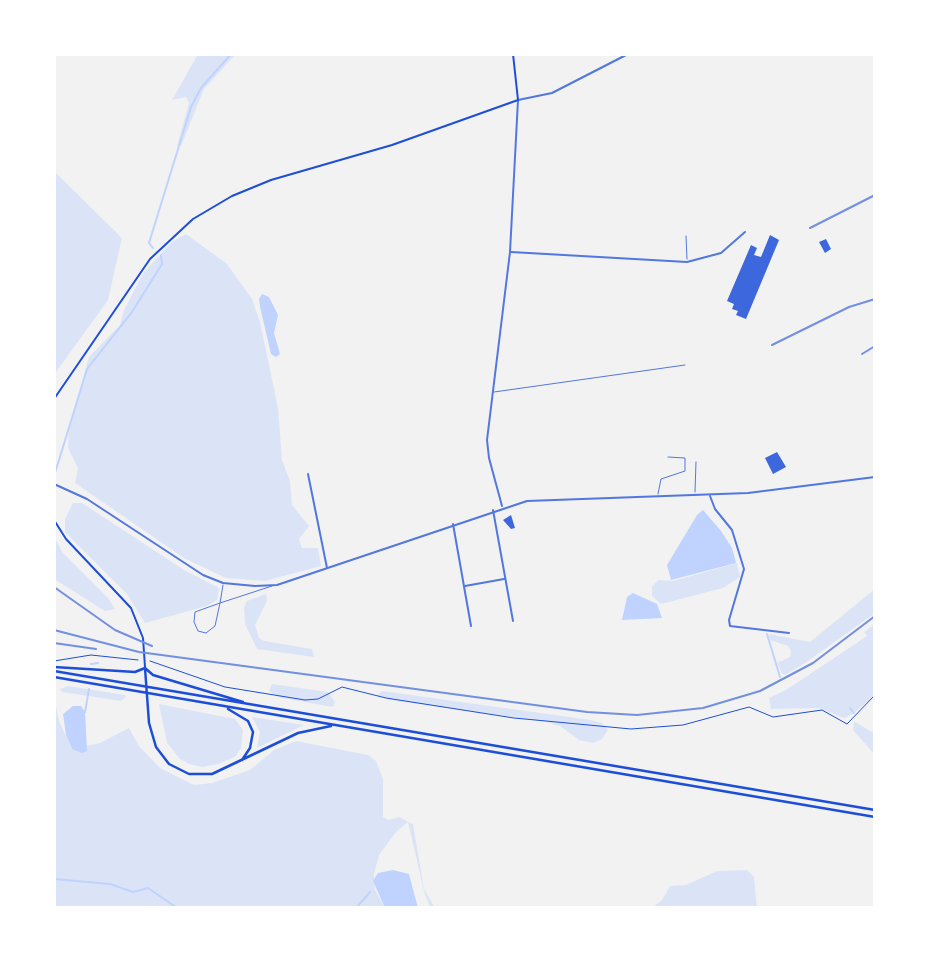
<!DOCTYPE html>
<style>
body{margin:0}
#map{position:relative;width:929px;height:962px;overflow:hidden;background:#f2f2f2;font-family:"Titillium Web",sans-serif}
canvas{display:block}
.frame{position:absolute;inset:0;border:56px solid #fff;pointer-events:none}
</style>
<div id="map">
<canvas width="929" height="962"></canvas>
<div class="frame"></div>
</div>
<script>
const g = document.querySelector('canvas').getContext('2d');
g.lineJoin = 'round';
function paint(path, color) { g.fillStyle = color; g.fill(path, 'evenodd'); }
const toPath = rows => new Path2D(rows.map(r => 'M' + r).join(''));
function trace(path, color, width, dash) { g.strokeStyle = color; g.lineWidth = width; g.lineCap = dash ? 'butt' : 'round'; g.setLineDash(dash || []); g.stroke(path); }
paint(toPath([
 [198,54,236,54,204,89,181,146,177,146,189,103,186,97,172,100],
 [54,171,122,238,108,300,54,375],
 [186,234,227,264,252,299,260,322,278,408,282,460,290,481,292,505,309,526,299,539,302,548,318,548,321,566,265,581,226,578,184,558,75,483,78,468,68,448,69,429,89,357,120,325,124,310,144,272,172,242],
 [73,503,82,503,184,570,219,588,217,600,207,606,145,623,127,594,65,532,65,519],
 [54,537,63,553,108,598,115,609,105,611,54,579],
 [737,563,740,577,723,588,661,604,652,596,652,587,658,580,673,581],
 [875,589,875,613,805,663,785,675,782,673,777,663,790,657,791,651,788,646,770,640,769,634,810,642],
 [266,594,267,601,255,625,259,638,264,641,312,649,314,657,257,649,245,624,244,607,247,601],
 [875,624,875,695,853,714,844,718,819,708,771,709,769,698,786,690,867,636,864,632],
 [272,684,328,692,335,702,333,707,277,697,269,691],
 [68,686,125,695,126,697,121,701,62,692,60,689],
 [382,691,591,720,602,723,608,730,602,739,593,743,579,740,560,726,542,721,395,701,377,696],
 [54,697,59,721,72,749,100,743,129,728,139,746,160,768,194,785,212,783,250,770,274,750,296,741,368,755,376,761,383,779,383,817,389,820,399,817,413,824,424,889,435,908,430,906,425,895,408,822,396,832,379,855,374,874,375,890,385,908,54,908],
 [159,704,235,719,243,730,241,748,236,756,219,764,202,767,189,764,180,759,167,743],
 [252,717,304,725,257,748,260,732],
 [854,721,875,734,875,755,853,730],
 [747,870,754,877,757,908,652,908,662,900,670,886,686,885,717,871]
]), '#dbe4f7');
paint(toPath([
 [262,294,269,297,278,315,274,333,280,354,276,357,271,354,260,307,259,299],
 [703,510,721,531,732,548,736,563,671,580,667,565,697,515],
 [633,593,657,604,662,618,622,620,627,597],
 [73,706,81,706,85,712,87,751,82,753,72,749,66,735,63,714],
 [393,870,409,874,418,908,385,908,373,881,378,873]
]), '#bfd3fe');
trace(toPath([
 [153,248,149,243,191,107,201,88,231,54],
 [55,473,87,369,132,312,162,264,161,255],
 [767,634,780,677],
 [91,664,98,663],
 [850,708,854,713],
 [85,712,89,689],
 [54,879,110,884,133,892,148,888,177,908],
 [356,908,370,892]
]), '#bfd3fe', 2);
paint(toPath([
 [770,235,779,240,746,319,736,315,738,311,732,309,734,304,727,301,751,245,757,248,754,255,761,257],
 [826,239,831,249,825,253,819,242],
 [777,452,786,467,773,474,765,458],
 [511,515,515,528,511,529,503,520]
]), '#3d67dc');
trace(toPath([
 [54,661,91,655,138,660],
 [150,661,225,687,305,700,318,699,342,687,386,698,514,718,631,729,683,725,749,707,773,717,822,710,847,724,875,695]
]), '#1d4ed8', 1);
trace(toPath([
 [686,236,687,259],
 [494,392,685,365],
 [695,492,696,462],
 [658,494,661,479,685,471,685,458,668,457],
 [223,585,220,603,215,626,206,633,198,631,194,622,195,612,220,603,272,586]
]), '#5277de', 1);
trace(toPath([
 [518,100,552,93,628,54],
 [511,252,687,262,721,253,745,232],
 [308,474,327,568],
 [710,496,715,509,732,530,744,569,729,620,730,626,789,633],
 [493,510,513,621],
 [453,524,471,626],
 [465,586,504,579]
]), '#5277de', 2);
trace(toPath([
 [54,484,87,499,203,575,223,583,255,586,277,585,527,501,748,493,875,477],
 [502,506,489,458,487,440,510,252,518,100]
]), '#5277de', 2);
trace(toPath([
 [54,399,150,259,193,219,232,196,271,180,392,145,518,100,513,54],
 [54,520,66,539,131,608,143,638,145,667]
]), '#1d4ed8', 2);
trace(toPath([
 [54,667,135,672,145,668],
 [145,668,149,723,156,747,169,764,189,774,212,774,298,733,331,726],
 [145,668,153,675,243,702],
 [54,671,875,810],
 [54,677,875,817],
 [228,709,248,721,253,732,250,748,242,760]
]), '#1d4ed8', 2.5);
trace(toPath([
 [810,228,875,195],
 [772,345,849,307,875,299],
 [862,354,875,346],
 [54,587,115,630,152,646],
 [54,630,139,652,587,712,637,715,703,708,760,691,813,663,875,616],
 [54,643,96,649]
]), '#7290e2', 2);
</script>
